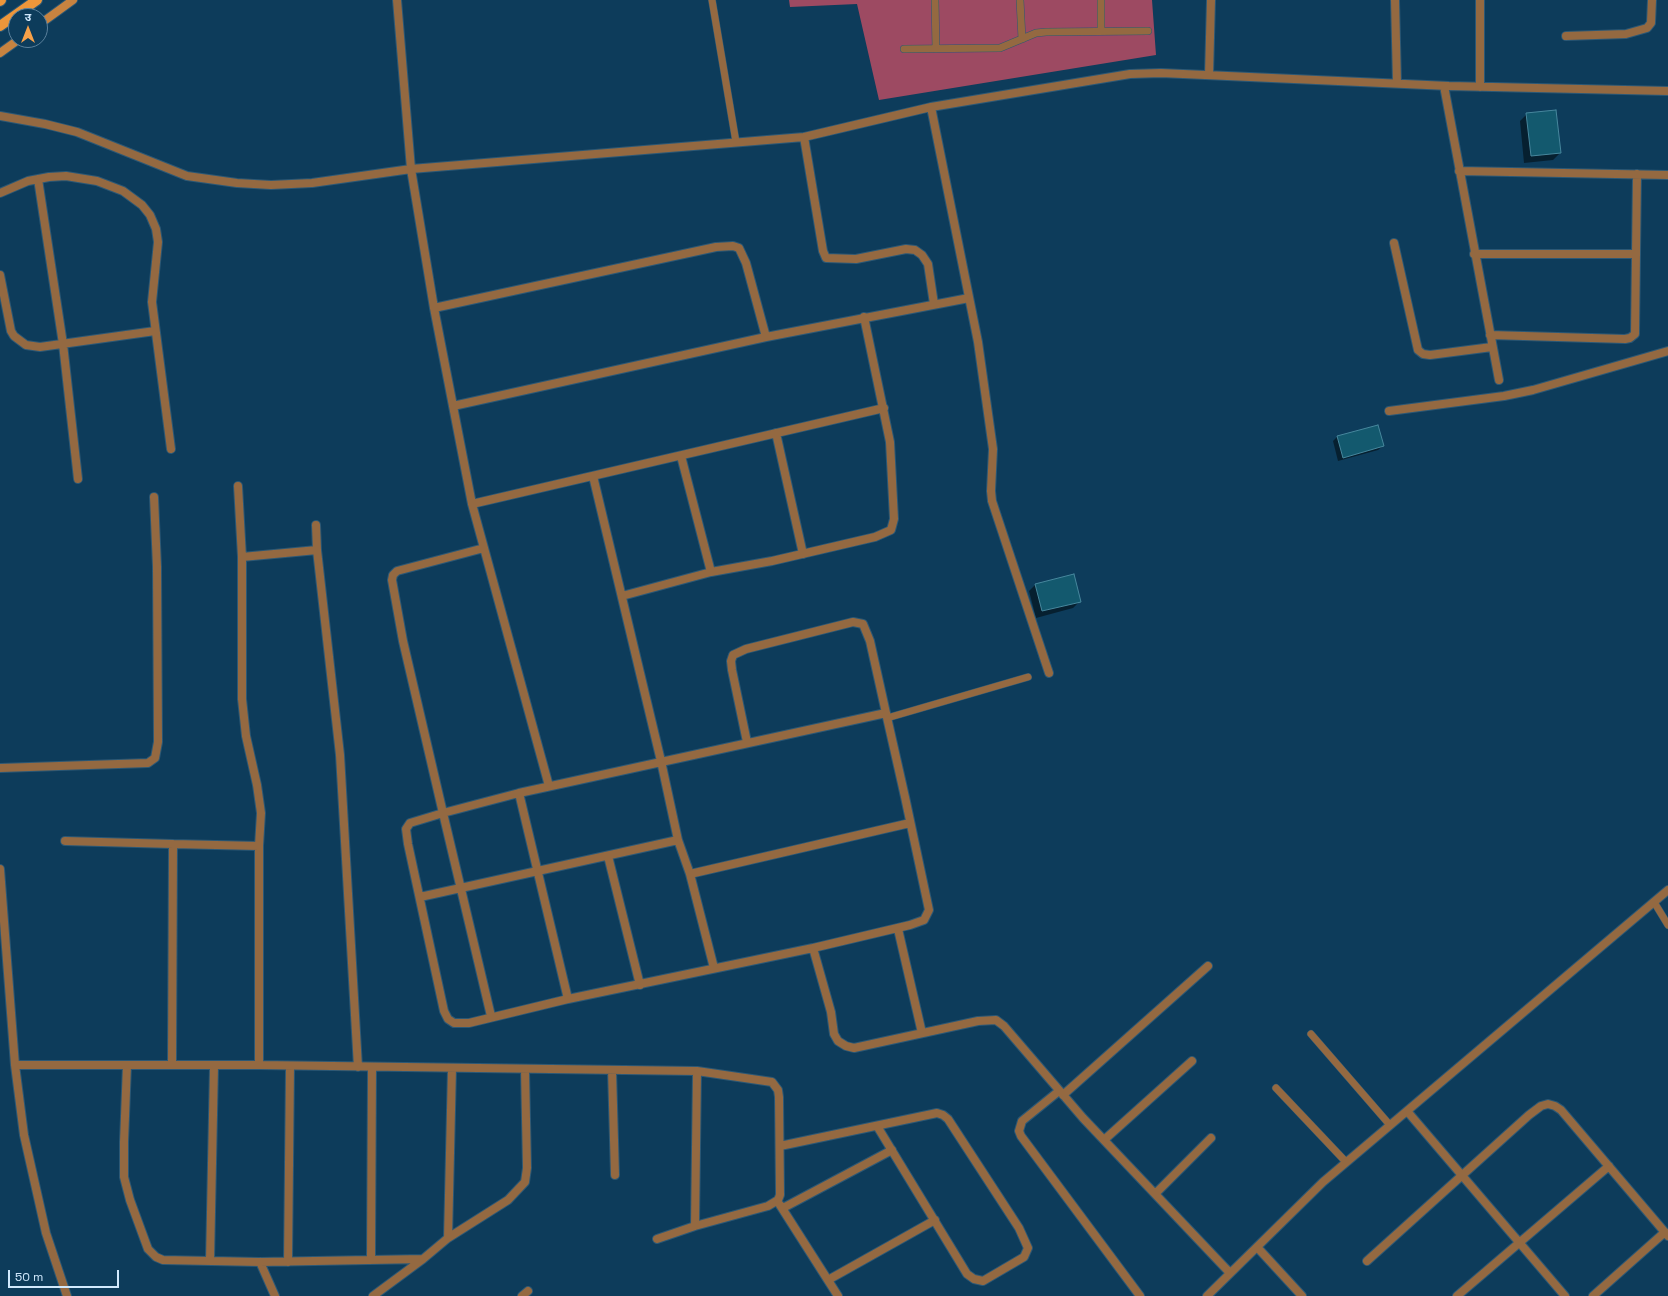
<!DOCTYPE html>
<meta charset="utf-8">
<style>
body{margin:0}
#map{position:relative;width:1668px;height:1296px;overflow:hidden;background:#0d3c5b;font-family:"Space Grotesk","Noto Sans Devanagari",sans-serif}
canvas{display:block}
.north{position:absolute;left:8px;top:8px;width:40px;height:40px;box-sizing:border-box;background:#0d3c5b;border:1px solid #5b819c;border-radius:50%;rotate:0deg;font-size:11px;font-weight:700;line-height:16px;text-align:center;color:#d1e9fd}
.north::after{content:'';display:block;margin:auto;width:14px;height:18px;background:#f7a149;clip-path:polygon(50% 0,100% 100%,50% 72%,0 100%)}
.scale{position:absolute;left:8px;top:1270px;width:111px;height:18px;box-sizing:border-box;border:2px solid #d1e9fd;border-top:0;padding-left:5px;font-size:12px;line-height:14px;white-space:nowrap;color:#d1e9fd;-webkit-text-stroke:3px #0d3c5b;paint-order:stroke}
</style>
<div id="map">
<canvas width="1668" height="1296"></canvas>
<div class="north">उ</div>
<div class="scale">50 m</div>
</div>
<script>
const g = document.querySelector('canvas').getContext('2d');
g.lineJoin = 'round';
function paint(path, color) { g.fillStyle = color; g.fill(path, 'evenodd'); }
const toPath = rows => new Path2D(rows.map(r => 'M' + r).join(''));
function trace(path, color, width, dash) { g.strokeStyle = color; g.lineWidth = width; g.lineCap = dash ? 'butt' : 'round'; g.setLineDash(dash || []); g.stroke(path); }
paint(toPath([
 [789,0,1152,0,1156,55,879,100,857,4,790,7]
]), '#9d4a62');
paint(toPath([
 [1527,114,1560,153,1553,160,1524,163,1520,121],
 [1377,426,1383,446,1378,450,1338,461,1333,441,1337,437],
 [1036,584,1080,601,1073,608,1036,618,1029,591]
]), '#0007');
const building = toPath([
 [1556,110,1561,153,1531,156,1526,113,1556,110],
 [1378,425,1384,446,1343,458,1337,436,1378,425],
 [1074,574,1081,602,1042,611,1035,584,1074,574]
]);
paint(building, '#13596e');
trace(building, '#47879d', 1);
const lane = toPath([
 [712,0,736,142],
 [935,0,936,49],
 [1020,0,1022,39],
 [1101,0,1101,31],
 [904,49,1000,48,1036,33,1046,32,1148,31],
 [887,718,1028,677],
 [1654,902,1668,925],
 [1311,1034,1389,1124],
 [1276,1088,1346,1162]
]);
const street = toPath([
 [397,0,411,169,434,308,472,504,549,786],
 [1395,0,1397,83],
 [1480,0,1480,87],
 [1566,36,1626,34,1647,28,1651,23,1652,0],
 [1209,75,1211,0],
 [1444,86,1499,380],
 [931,107,978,342,993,449,991,491,992,501,1049,673],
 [0,116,45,124,77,132,187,176,237,183,271,185,312,183,411,169,804,137,931,107,1130,74,1161,73,1449,86,1668,91],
 [804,137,823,251,826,258,856,259,906,249,915,250,922,255,928,264,934,304],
 [1459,171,1668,175],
 [38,179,63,344,78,479],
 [0,193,28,181,49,177,66,176,97,181,123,191,142,205,150,215,156,229,158,242,152,302,171,449],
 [1394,243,1418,350,1423,354,1430,355,1492,347],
 [1474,254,1636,254],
 [0,275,11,331,14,336,26,345,40,347,155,331],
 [434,308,716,247,733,246,739,248,746,263,766,337],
 [1490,335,1625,339,1630,338,1635,334,1637,174],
 [453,406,766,337,969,298],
 [1389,411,1504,396,1533,390,1668,351],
 [776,433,803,554],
 [681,456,711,572],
 [593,476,661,761,678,840,690,874,714,968],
 [472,504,884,408],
 [316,525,317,550],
 [484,548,397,571,393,575,392,580,403,641,443,813,410,823,406,829,408,844,444,1011,448,1019,454,1023,469,1023,568,999,813,948,910,925,924,920,929,910,905,797,886,713,519,793,443,813,491,1016],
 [242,557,317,550,340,755,358,1067],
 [622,596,711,572,772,561,875,537,891,530,894,519,890,442,864,317],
 [747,742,732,670,731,661,733,655,746,649,853,622,863,624,870,641,886,713],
 [0,768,148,763,155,758,158,742,157,567,154,497],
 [519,793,568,999],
 [65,841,173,844],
 [608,856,640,985],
 [0,869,15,1065,24,1135,46,1233,67,1296],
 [690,874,910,823],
 [420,897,678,840],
 [898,929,922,1033],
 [813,948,831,1012,834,1034,838,1041,846,1046,854,1048,978,1021,996,1020,1004,1026,1083,1118,1230,1273],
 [15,1065,259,1065,697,1071,772,1082,778,1090,779,1097,780,1195,778,1200,768,1206,695,1226],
 [127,1065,124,1142,124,1177,130,1200,148,1249,156,1257,163,1260,260,1262,423,1259,448,1238,452,1068],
 [172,1065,173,844,259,846,261,813,257,785,246,736,242,699,242,557,238,486],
 [259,1065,259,846],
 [612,1070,615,1175],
 [1059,1091,1022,1121,1019,1131,1021,1136,1140,1296],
 [1063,1095,1208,966],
 [1407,1111,1565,1296],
 [1104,1140,1192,1061],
 [780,1146,937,1113,943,1115,948,1119,1019,1228,1028,1248,1024,1257,983,1281,974,1279,967,1274,877,1126],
 [1155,1194,1211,1138],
 [780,1205,838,1296],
 [783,1208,892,1150],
 [448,1238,508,1200,525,1182,527,1168,525,1070],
 [657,1239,695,1226,697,1071],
 [1257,1247,1302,1296],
 [371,1259,372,1067],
 [210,1261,214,1066],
 [1367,1261,1529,1115,1541,1106,1548,1104,1555,1106,1561,1110,1668,1236],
 [260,1262,275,1296],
 [288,1262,290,1066],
 [828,1280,935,1220],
 [373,1296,423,1259],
 [522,1296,528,1291],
 [1207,1296,1323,1182,1668,890],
 [1457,1296,1609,1166],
 [1593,1296,1665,1232]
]);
const secondary = toPath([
 [40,24,73,0],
 [0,53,18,40]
]);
const primary = toPath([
 [0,1,1,0],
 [0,26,37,0]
]);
trace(lane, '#2c5875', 8);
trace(street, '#2c5875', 10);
trace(secondary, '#2c5875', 10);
trace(primary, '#2c5875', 12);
trace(lane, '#946941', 7);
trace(street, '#946941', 8);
trace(secondary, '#c78340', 8);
trace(primary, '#ed963a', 10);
</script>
